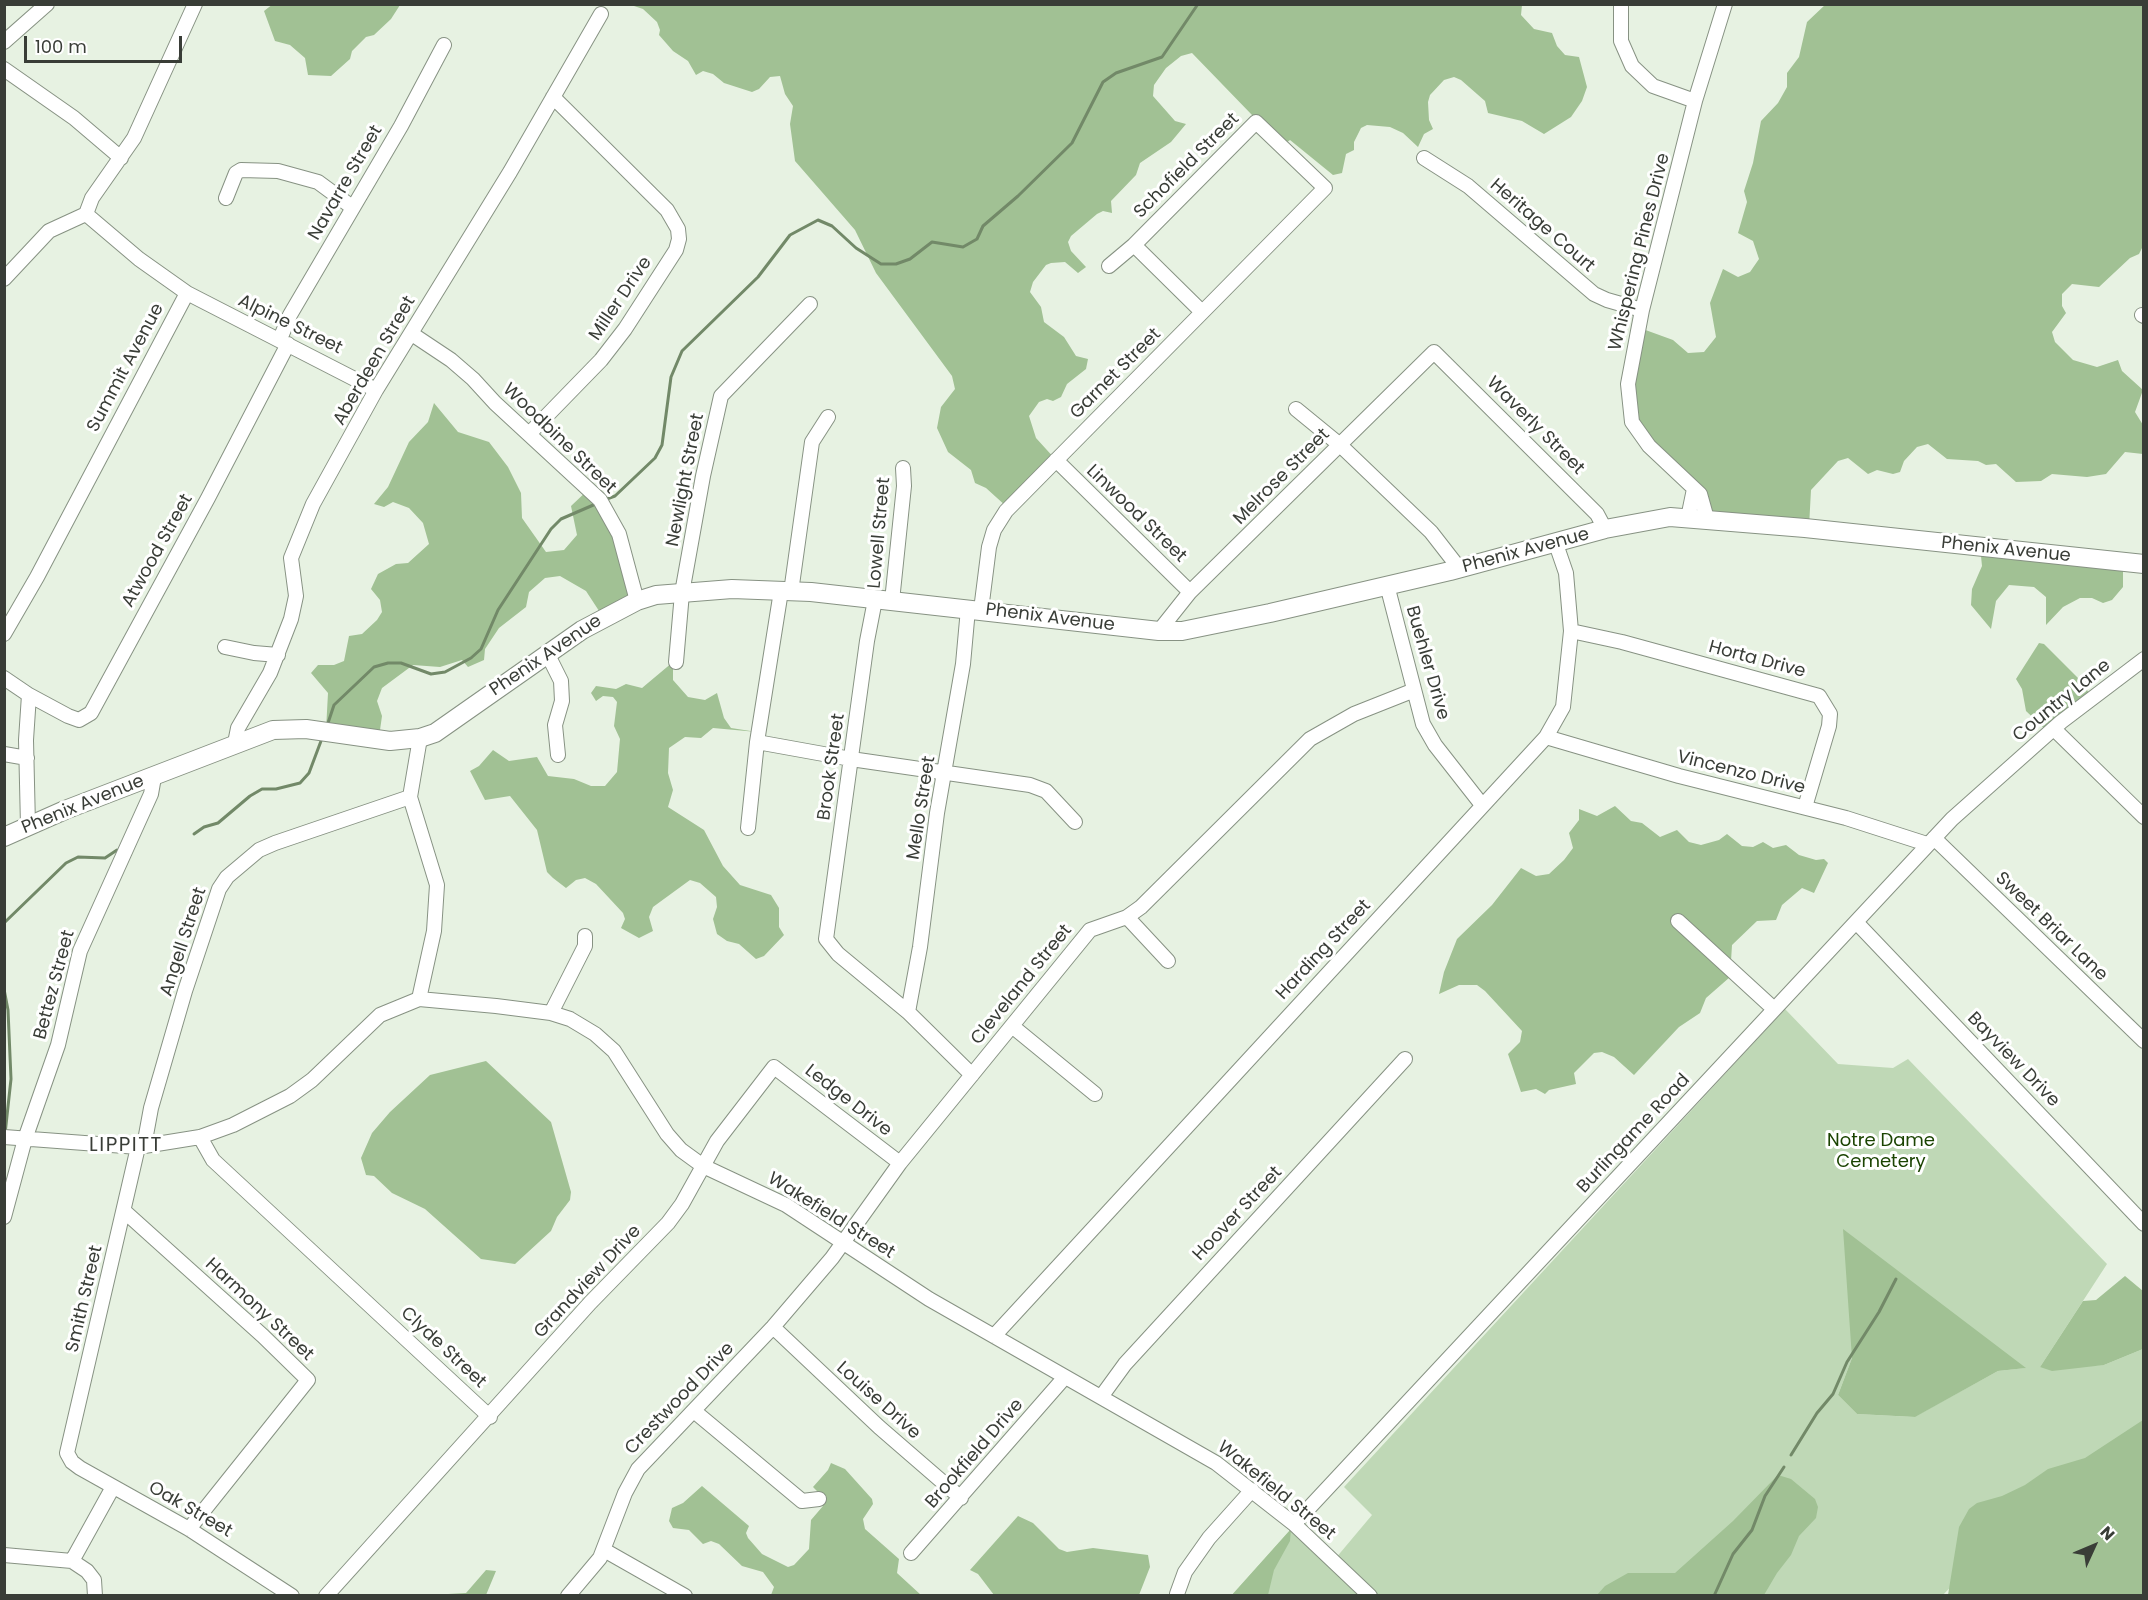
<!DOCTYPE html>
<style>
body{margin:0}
#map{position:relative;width:2148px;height:1600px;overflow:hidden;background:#e7f2e2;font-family:Poppins,sans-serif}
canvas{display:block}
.frame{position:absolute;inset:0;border:6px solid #393d37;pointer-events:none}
.north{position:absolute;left:2064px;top:1516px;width:60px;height:60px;-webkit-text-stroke:4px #fff;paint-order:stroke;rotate:46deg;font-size:16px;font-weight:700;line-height:24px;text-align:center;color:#393d37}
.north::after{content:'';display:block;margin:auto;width:21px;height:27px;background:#393d37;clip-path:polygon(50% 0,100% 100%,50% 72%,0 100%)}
.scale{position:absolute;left:24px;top:36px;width:158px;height:27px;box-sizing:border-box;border:3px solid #393d37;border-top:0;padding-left:8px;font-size:18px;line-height:21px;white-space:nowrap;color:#393d37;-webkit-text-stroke:4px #fff;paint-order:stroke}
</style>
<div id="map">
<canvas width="2148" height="1600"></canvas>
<div class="frame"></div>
<div class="north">N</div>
<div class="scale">100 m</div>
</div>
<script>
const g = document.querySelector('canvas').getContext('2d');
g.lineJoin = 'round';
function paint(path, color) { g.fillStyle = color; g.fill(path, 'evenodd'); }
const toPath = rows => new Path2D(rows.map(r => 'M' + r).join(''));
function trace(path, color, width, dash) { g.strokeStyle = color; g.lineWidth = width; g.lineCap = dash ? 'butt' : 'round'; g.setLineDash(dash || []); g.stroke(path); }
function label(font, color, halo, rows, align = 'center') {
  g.font = font + ' Poppins,sans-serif'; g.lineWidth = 6; g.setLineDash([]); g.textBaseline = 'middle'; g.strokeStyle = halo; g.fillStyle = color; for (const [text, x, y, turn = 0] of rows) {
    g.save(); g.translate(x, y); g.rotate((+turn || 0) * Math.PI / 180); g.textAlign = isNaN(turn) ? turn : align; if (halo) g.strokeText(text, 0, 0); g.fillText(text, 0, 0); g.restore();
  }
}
paint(toPath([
 [1785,1009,1838,1064,1893,1068,1908,1059,2107,1264,2040,1367,2104,1365,2143,1349,2143,1424,2011,1523,1943,1595,1231,1596,1291,1529,1330,1565,1372,1515,1344,1487],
 [1852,1358,2025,1368,1998,1371,1914,1417,1857,1414,1838,1395]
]), '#bfd8b6');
paint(toPath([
 [273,4,400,4,400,5,391,19,374,35,366,37,352,51,350,59,331,76,308,75,305,58,290,45,275,41,264,11],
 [1826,4,2143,5,2143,246,2139,254,2130,258,2099,287,2072,284,2062,294,2062,306,2066,313,2052,332,2055,342,2073,360,2097,367,2118,360,2122,371,2143,390,2135,412,2143,425,2143,454,2125,452,2106,474,2087,477,2052,474,2041,481,2016,482,1996,464,1986,465,1978,461,1947,459,1928,444,1917,447,1904,461,1900,472,1893,474,1877,470,1868,474,1848,458,1838,461,1811,490,1809,527,1711,520,1628,415,1640,328,1673,340,1688,353,1704,352,1716,337,1710,303,1723,269,1738,277,1750,272,1759,259,1753,241,1738,233,1747,202,1744,191,1753,163,1761,121,1778,103,1787,87,1787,73,1799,57,1807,22],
 [631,5,1522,5,1521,15,1534,29,1552,33,1557,46,1565,55,1579,57,1587,87,1582,101,1571,117,1544,134,1522,121,1488,113,1485,101,1461,80,1454,77,1444,80,1430,95,1428,102,1429,120,1433,129,1424,134,1418,147,1403,133,1390,127,1367,125,1361,128,1354,142,1354,150,1346,154,1342,173,1333,175,1290,140,1282,146,1192,53,1181,56,1166,68,1154,85,1153,96,1175,121,1186,124,1171,142,1140,163,1136,175,1111,201,1112,213,1103,211,1097,214,1071,236,1068,242,1071,251,1086,267,1078,273,1065,262,1051,263,1046,265,1033,282,1030,292,1041,307,1044,322,1064,337,1076,356,1088,359,1086,369,1067,384,1061,397,1053,401,1047,399,1039,402,1029,416,1036,438,1056,460,1007,507,986,488,975,483,971,470,948,452,937,428,941,407,955,389,952,376,876,273,855,230,795,161,790,124,793,106,785,94,780,76,770,77,759,89,752,92,724,83,713,74,703,71,696,75,688,61,673,51,659,35,660,30,657,22,643,9],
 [434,403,458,432,489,442,508,467,521,493,522,518,546,552,564,550,577,535,571,506,589,489,603,501,637,597,603,617,586,591,560,576,545,578,529,592,526,607,499,628,485,649,484,660,468,667,462,660,440,667,413,665,382,688,377,701,382,716,379,737,326,730,328,693,311,673,318,665,334,665,344,661,349,636,362,634,377,620,382,612,380,600,371,589,378,574,396,564,408,563,429,544,423,523,409,508,393,502,384,507,374,504,388,487,409,442,428,422],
 [1980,546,2123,561,2123,587,2112,600,2103,603,2092,598,2080,598,2063,607,2046,625,2046,597,2034,587,2009,585,1996,601,1991,629,1971,605,1972,589,1982,566],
 [2039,643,2044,644,2082,682,2092,698,2049,733,2026,711,2022,689,2016,679],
 [673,662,673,680,688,697,705,700,717,693,724,718,731,728,757,732,713,728,701,738,685,737,669,748,668,773,673,790,668,807,704,830,723,866,740,885,771,895,779,908,779,927,784,935,764,956,756,959,739,944,727,941,717,934,713,919,717,907,716,897,700,883,690,880,653,907,649,917,653,931,639,938,621,928,625,919,623,913,596,884,585,878,576,880,566,888,553,878,547,872,537,830,510,796,485,800,470,771,479,766,493,750,509,761,537,757,548,776,574,779,591,786,605,786,617,772,620,739,614,726,617,702,613,697,603,696,596,701,591,693,596,686,616,689,626,684,642,688],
 [1615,806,1631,821,1642,823,1660,837,1677,830,1689,842,1701,845,1719,840,1727,834,1742,846,1753,847,1763,842,1773,848,1786,845,1799,855,1816,860,1824,859,1828,863,1814,893,1802,888,1782,905,1776,920,1757,921,1732,945,1730,977,1706,998,1700,1013,1679,1027,1634,1075,1614,1057,1602,1052,1594,1053,1574,1073,1576,1084,1549,1090,1545,1094,1536,1089,1521,1092,1508,1054,1520,1042,1522,1031,1485,991,1477,985,1459,985,1439,994,1444,972,1457,939,1492,905,1521,868,1536,876,1549,874,1564,860,1573,848,1569,833,1579,820,1579,809,1597,816],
 [486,1061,551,1122,571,1192,570,1200,557,1217,551,1231,515,1264,481,1259,425,1209,392,1193,374,1176,366,1175,361,1158,372,1133,390,1112,430,1075],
 [1843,1229,2026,1368,1998,1371,1915,1417,1857,1414,1838,1395,1852,1358],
 [2125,1276,2143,1291,2143,1349,2104,1365,2052,1371,2040,1367,2083,1301,2096,1300],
 [2143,1420,2143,1595,1948,1595,1959,1527,1969,1509,1977,1503,2002,1496,2025,1485,2048,1469,2085,1458],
 [831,1463,845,1469,872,1499,873,1504,863,1519,865,1529,899,1559,897,1573,921,1595,771,1595,774,1587,763,1572,742,1566,719,1544,711,1541,703,1544,689,1530,673,1528,669,1521,672,1508,683,1503,702,1486,749,1526,746,1533,748,1538,762,1554,788,1567,794,1565,809,1549,811,1520,823,1506,824,1498,813,1487,828,1470],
 [1778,1475,1791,1479,1815,1499,1818,1507,1816,1518,1799,1536,1791,1555,1777,1573,1764,1595,1597,1595,1605,1586,1628,1573,1675,1573,1733,1521],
 [1018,1516,1033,1523,1059,1549,1067,1552,1093,1548,1148,1555,1150,1567,1139,1595,994,1595,978,1574,970,1570],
 [1291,1529,1290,1541,1274,1570,1268,1595,1231,1596],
 [486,1570,496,1571,486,1595,430,1595,466,1593]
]), '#a1c194');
trace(toPath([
 [604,500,615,496,655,458,662,445,671,377,682,351,758,277,790,235,818,220,832,226,856,248,881,264,896,264,910,259,932,242,963,247,977,239,983,226,1018,196,1072,143,1103,82,1116,73,1162,57,1198,4],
 [328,723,334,705,374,667,388,663,401,663,431,674,445,672,471,658,481,649,498,610,551,529,561,519,598,503],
 [194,834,204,827,218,823,250,796,262,789,276,789,300,783,309,773,321,741],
 [4,923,66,863,78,857,105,858,117,850],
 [4,989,8,1010,11,1079,5,1134],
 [1791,1455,1817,1413,1833,1394,1847,1362,1879,1312,1896,1279],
 [1714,1596,1733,1554,1752,1530,1765,1496,1784,1467]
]), '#728968', 3);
const minor = toPath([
 [1621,4,1621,41,1632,66,1653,86,1695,101],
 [4,42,47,4],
 [4,69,74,118,121,158],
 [1424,158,1468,186,1594,294,1607,300,1642,310],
 [226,198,236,173,241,170,278,171,318,182,352,207],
 [86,214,139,259,187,293,376,390],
 [86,214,92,198,134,138,195,4],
 [1134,245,1202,312],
 [4,279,49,231,86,214],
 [2142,315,2144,316],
 [412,334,451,360,473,379,495,403,600,500,619,534,637,601],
 [280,339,290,315,401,126,444,45],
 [1296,409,1340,445,1431,532,1459,568],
 [529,434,601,360,625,329,676,250,679,239,678,229,667,210,553,97],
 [1056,460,1190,592],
 [1688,518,1694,489],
 [1707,519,1700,494,1649,446,1632,422,1628,384,1642,310,1695,101,1725,4],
 [1387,585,1423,724,1435,745,1482,805],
 [791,592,812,442,828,417],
 [875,600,867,641,826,939,838,954,908,1012,972,1075],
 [892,601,904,486,903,468],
 [981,610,989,547,994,530,1006,511,1325,188,1256,122,1134,245,1109,266],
 [1159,631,1190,592,1434,352,1597,514,1605,529],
 [1571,631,1622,642,1819,696,1830,714,1829,726,1805,807],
 [4,634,37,577,187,293],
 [225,647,254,653,278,655],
 [547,653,561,681,562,701,555,725,558,755],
 [676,662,682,593,703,476,721,396,810,304],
 [4,678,29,695,26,740,28,826],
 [29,695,68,716,79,720,91,713,208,498,288,344],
 [2054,729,2144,817],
 [1546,737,1679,776,1846,818,1927,844],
 [757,742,851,759,1030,785,1046,791,1075,822],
 [235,743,238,728,270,673,291,619,296,596,291,558,313,504,376,390,510,172,601,14],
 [4,754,27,758],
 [748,828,757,742,781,591],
 [1934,838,2144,1041],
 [1127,917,1168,961],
 [1678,921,1774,1009],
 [1856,922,2144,1224],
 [419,999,434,931,437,885,410,797,420,738],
 [908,1012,920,947,937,813,963,664,968,609],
 [551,1013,585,946,585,936],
 [1012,1026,1095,1094],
 [4,1137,138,1147,200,1137,233,1125,290,1096,312,1080,380,1015,419,999,496,1006,551,1013,570,1019,595,1034,614,1051,667,1134,681,1150,703,1166,786,1205,929,1299,1216,1463,1294,1524,1370,1596],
 [200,1137,213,1160,490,1417],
 [144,1146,151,1108,185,991,219,889,227,877,259,850,275,843,410,797],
 [138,1147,67,1453,72,1462,80,1468,189,1529,292,1596],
 [124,1211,263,1336,308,1380,189,1529],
 [4,1217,25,1139,58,1045,80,951,151,794,154,777],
 [773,1327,879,1427,961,1498],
 [994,1336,1546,737,1563,707,1571,631,1566,573,1556,544],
 [1101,1397,1125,1364,1405,1059],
 [694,1411,802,1501,819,1499],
 [1294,1524,1952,819,2061,722,2144,659],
 [604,1550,685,1596],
 [911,1553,1065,1377],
 [4,1555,72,1561,87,1571,94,1580,95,1596],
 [72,1561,113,1487],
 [1177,1594,1185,1572,1209,1538,1252,1490],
 [326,1596,590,1303,668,1223,682,1204,717,1141,774,1067,900,1163],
 [568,1596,600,1558,625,1493,638,1469,773,1327,832,1258,900,1163,1090,930,1127,917,1141,907,1310,739,1354,714,1412,691]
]);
const major = toPath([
 [4,837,65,810,273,730,306,729,390,741,420,738,435,733,582,630,637,601,656,595,732,589,811,592,1159,631,1182,631,1270,613,1450,571,1605,529,1670,517,1805,528,2144,564]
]);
trace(minor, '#879283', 16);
trace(major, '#879283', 20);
trace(minor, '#fff', 14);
trace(major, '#fff', 18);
label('18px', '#393d37', '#fff', [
 ["Schofield Street",1187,166,-45],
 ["Navarre Street",346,183,-60],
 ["Heritage Court",1542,226,41],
 ["Whispering Pines Drive",1640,252,-76],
 ["Miller Drive",621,299,-56],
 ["Alpine Street",290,325,26],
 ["Aberdeen Street",375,361,-60],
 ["Summit Avenue",126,368,-62],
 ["Garnet Street",1116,374,-45],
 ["Waverly Street",1535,426,45],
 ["Woodbine Street",559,439,44],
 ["Melrose Street",1282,477,-45],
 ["Newlight Street",686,480,-79],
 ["Linwood Street",1136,514,44],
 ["Lowell Street",880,533,-85],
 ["Phenix Avenue",2006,550,6],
 ["Atwood Street",158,551,-61],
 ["Phenix Avenue",1526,551,-15],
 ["Phenix Avenue",1050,618,7],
 ["Phenix Avenue",546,656,-34],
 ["Horta Drive",1757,660,15],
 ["Buehler Drive",1427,663,74],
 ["Country Lane",2062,701,-39],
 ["Brook Street",832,767,-82],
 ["Vincenzo Drive",1741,773,14],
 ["Phenix Avenue",83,805,-22],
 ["Mello Street",922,808,-81],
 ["Sweet Briar Lane",2051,927,44],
 ["Angell Street",184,942,-72],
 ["Harding Street",1324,950,-47],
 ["Bettez Street",55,985,-75],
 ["Cleveland Street",1022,985,-51],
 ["Bayview Drive",2013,1060,46],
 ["Ledge Drive",848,1101,38],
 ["Burlingame Road",1634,1134,-47],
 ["Hoover Street",1238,1214,-47],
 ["Wakefield Street",831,1216,32],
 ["Grandview Drive",588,1282,-47],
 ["Smith Street",85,1299,-77],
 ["Harmony Street",259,1310,43],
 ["Clyde Street",443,1348,43],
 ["Crestwood Drive",680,1399,-46],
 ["Louise Drive",878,1401,42],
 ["Brookfield Drive",975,1454,-49],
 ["Wakefield Street",1276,1491,39],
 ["Oak Street",190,1510,30]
]);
label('18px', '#1b4402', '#fff', [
 ["Notre Dame",1881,1141],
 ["Cemetery",1881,1162]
]);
g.letterSpacing = '1.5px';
label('20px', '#393d37', '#fff', [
 ["LIPPITT",126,1146]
]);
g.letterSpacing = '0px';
</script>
